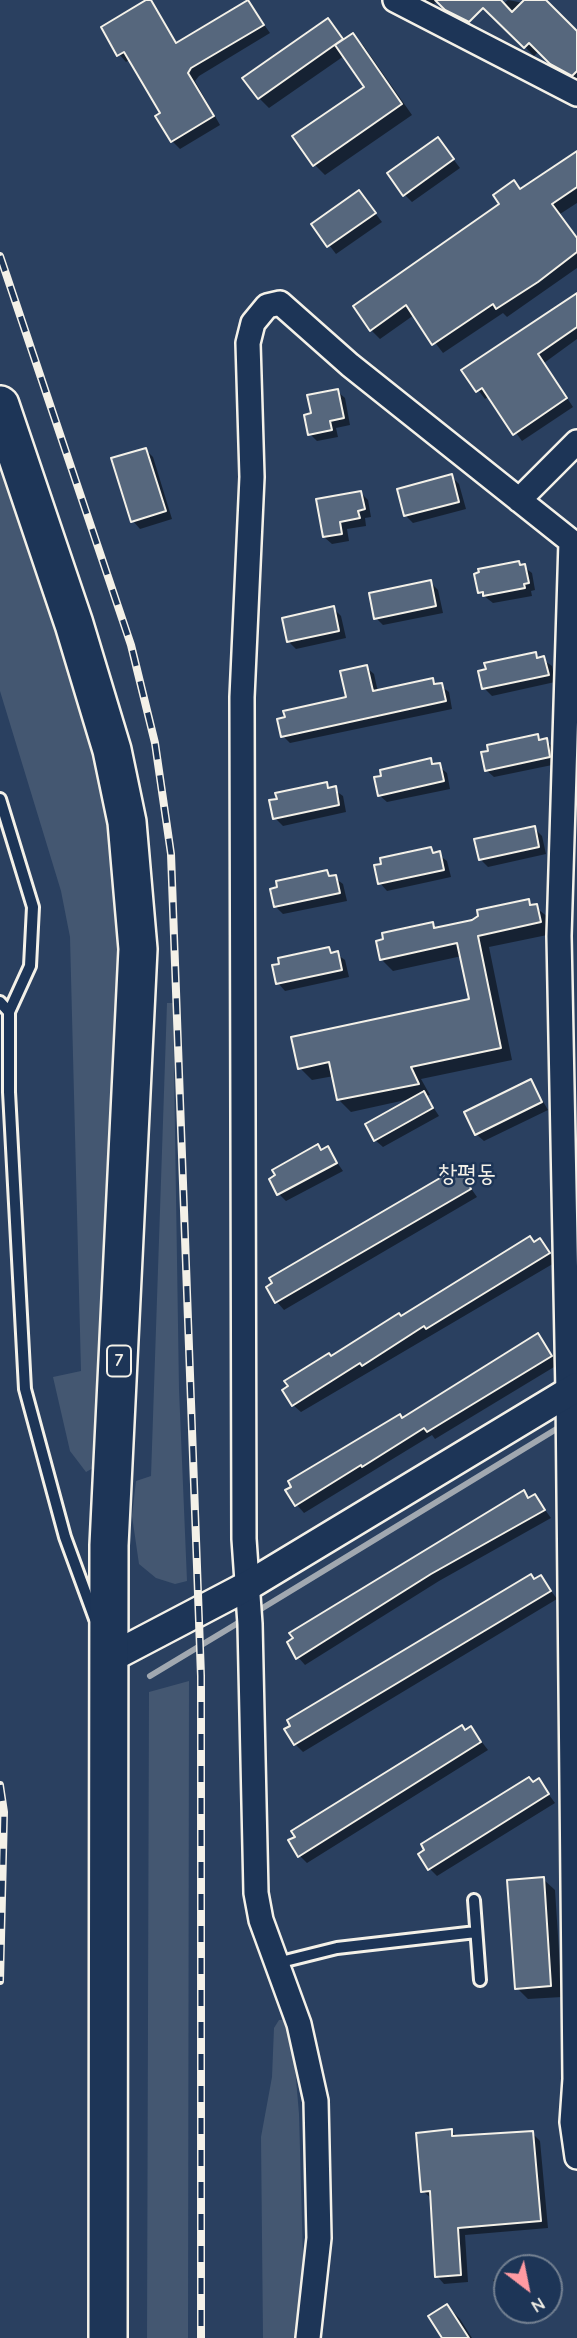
<!DOCTYPE html>
<meta charset="utf-8">
<style>
body{margin:0}
#map{position:relative;width:577px;height:2338px;overflow:hidden;background:#2a4060;font-family:"Comic Neue",sans-serif}
canvas{display:block}
.north{position:absolute;left:493px;top:2254px;width:70px;height:70px;box-sizing:border-box;background:#1d3557;border:2px solid #738091;border-radius:50%;rotate:148deg;font-size:19px;font-weight:700;line-height:28px;text-align:center;color:#f4f1e8}
.north::after{content:'';display:block;margin:auto;width:24px;height:32px;background:#ff9aa2;clip-path:polygon(50% 0,100% 100%,50% 72%,0 100%)}
</style>
<div id="map">
<canvas width="577" height="2338"></canvas>
<div class="north">N</div>
</div>
<script>
const g = document.querySelector('canvas').getContext('2d');
g.lineJoin = 'round';
function paint(path, color) { g.fillStyle = color; g.fill(path, 'evenodd'); }
const toPath = rows => new Path2D(rows.map(r => 'M' + r).join(''));
function trace(path, color, width, dash) { g.strokeStyle = color; g.lineWidth = width; g.lineCap = dash ? 'butt' : 'round'; g.setLineDash(dash || []); g.stroke(path); }
function label(font, color, halo, rows, align = 'center') {
  g.font = font + ' "Comic Neue","Poor Story",sans-serif'; g.lineWidth = 5; g.setLineDash([]); g.textBaseline = 'middle'; g.strokeStyle = halo; g.fillStyle = color; for (const [text, x, y, turn = 0] of rows) {
    g.save(); g.translate(x, y); g.rotate((+turn || 0) * Math.PI / 180); g.textAlign = isNaN(turn) ? turn : align; if (halo) g.strokeText(text, 0, 0); g.fillText(text, 0, 0); g.restore();
  }
}
paint(toPath([
 [0,454,84,705,101,777,119,885,124,947,95,1467,86,1472,70,1451,53,1377,81,1371,70,937,61,891,0,691],
 [167,1003,173,1003,179,1389,187,1581,175,1584,156,1578,139,1564,132,1516,136,1481,151,1476],
 [189,1681,188,2338,147,2338,149,1692],
 [279,2020,291,2020,299,2114,303,2258,298,2338,263,2338,261,2137,272,2077,274,2028]
]), '#445771');
paint(toPath([
 [149,0,178,44,248,2,270,33,199,76,195,81,220,125,180,149,172,141,163,113,131,59,126,62,119,54],
 [425,0,488,0,463,22,438,1,431,6],
 [508,0,524,3,544,0,577,34,577,81,561,73,539,51,534,56,491,13],
 [328,20,345,40,353,35,363,45,412,115,325,175,315,165,366,87,344,56,269,108,259,98],
 [438,139,460,168,412,202,405,195],
 [577,153,577,203,560,214,577,237,577,268,507,317,503,313,443,353,414,315,380,339,371,330,521,190],
 [359,192,382,222,336,254,313,224],
 [577,295,577,339,544,363,573,407,522,441,489,396,485,399,463,370],
 [337,391,345,398,350,425,336,428,338,437,317,441,310,434,313,414],
 [146,450,153,457,172,519,140,529,133,521],
 [451,476,459,484,466,509,413,523,406,516,399,490],
 [361,493,368,500,371,517,365,518,366,526,347,529,349,541,332,544,324,537],
 [519,563,532,573,535,590,531,591,532,596,493,603,479,592],
 [430,582,438,590,443,613,383,625,376,618],
 [333,608,341,616,346,638,296,649,289,642],
 [535,654,552,666,555,682,492,696,484,688,488,671],
 [366,667,374,674,378,692,432,680,449,692,452,709,290,743,283,736,348,699],
 [537,736,554,747,557,764,494,777,486,770],
 [431,760,447,773,450,789,387,802,379,795],
 [326,784,343,796,346,812,283,826,275,818,279,800],
 [534,828,542,836,546,854,488,867,480,859],
 [431,849,447,861,451,877,387,891,380,883],
 [327,872,343,884,347,901,283,914,276,907],
 [528,901,549,918,552,934,489,947,512,1060,421,1079,430,1095,426,1096,439,1116,383,1147,375,1140,410,1099,351,1112,339,1100,334,1076,312,1080,300,1068,471,1001,462,956,393,971,381,959,432,924,438,930,472,922],
 [329,949,345,960,349,977,285,991,278,983],
 [531,1081,548,1110,484,1141,476,1134],
 [318,1146,322,1151,327,1148,343,1171,286,1201,279,1194],
 [461,1174,477,1197,284,1310,277,1302,268,1287],
 [540,1240,556,1262,301,1412,293,1405,331,1358],
 [538,1335,559,1364,435,1439,432,1435,304,1513,297,1505,288,1491],
 [523,1492,530,1499,535,1496,551,1518,439,1581,305,1665,298,1657],
 [531,1576,535,1580,541,1577,557,1599,303,1752,295,1744,286,1730,293,1726,289,1721],
 [471,1728,488,1750,307,1863,300,1856],
 [539,1781,555,1803,437,1876,429,1868],
 [543,1879,555,1890,562,1997,528,1999,517,1988],
 [451,2131,458,2137,532,2133,540,2141,548,2228,465,2235,468,2282,444,2284,437,2276,432,2199,423,2191],
 [532,2259,541,2268,516,2268],
 [507,2273,507,2305,493,2280],
 [447,2306,460,2319,472,2338,444,2338]
]), '#0007');
trace(toPath([
 [256,1612,563,1425],
 [150,1676,243,1620]
]), '#a1a8b0', 6);
const building = toPath([
 [146,0,151,0,176,43,248,0,264,25,191,68,188,73,214,116,171,142,155,116,160,113,124,52,117,56,101,27,146,0],
 [435,0,501,0,512,12,524,0,546,0,577,31,577,71,572,76,550,64,529,43,524,48,483,8,469,22,445,10,435,0],
 [328,18,343,39,258,99,242,78,328,18],
 [353,33,402,104,313,166,292,136,364,87,335,45,353,33],
 [438,137,454,159,403,196,387,173,438,137],
 [577,151,577,187,552,204,577,238,577,252,538,282,496,309,493,304,432,345,406,305,370,331,353,306,499,204,493,195,514,180,520,189,577,151],
 [359,190,376,213,327,247,311,224,359,190],
 [577,293,577,327,538,354,567,398,513,435,482,388,476,392,461,370,577,293],
 [338,389,344,418,330,421,332,430,308,435,304,415,311,413,307,395,338,389],
 [146,448,166,511,131,522,111,458,146,448],
 [452,474,459,502,404,516,397,489,452,474],
 [361,491,365,509,358,511,360,518,340,522,342,534,323,537,316,499,361,491],
 [519,561,520,565,525,564,529,583,524,584,525,588,483,596,483,592,478,593,474,574,479,572,478,569,519,561],
 [431,580,436,606,374,619,369,593,431,580],
 [334,606,339,631,287,642,282,618,334,606],
 [536,652,537,658,544,656,549,675,482,689,478,671,486,669,484,663,536,652],
 [367,665,373,691,433,678,434,684,442,683,446,701,281,737,277,719,285,717,283,711,346,697,340,671,367,665],
 [538,734,539,740,547,738,550,757,485,771,481,752,488,751,487,745,538,734],
 [431,758,432,764,440,763,444,781,378,796,374,777,381,776,380,770,431,758],
 [327,782,328,788,336,786,339,805,273,819,269,800,277,799,275,793,327,782],
 [535,826,539,847,479,860,474,839,535,826],
 [431,847,433,853,440,851,444,870,378,884,374,865,381,864,380,858,431,847],
 [327,870,329,876,336,875,340,893,274,907,270,889,277,887,276,881,327,870],
 [529,899,530,905,537,904,541,922,478,936,501,1048,411,1067,419,1084,337,1100,329,1062,298,1069,291,1037,469,999,457,943,380,960,376,941,383,939,382,933,433,922,434,928,472,920,478,916,477,910,529,899],
 [329,947,331,953,338,951,342,970,276,984,272,965,279,964,278,958,329,947],
 [531,1079,542,1102,475,1135,464,1112,531,1079],
 [424,1091,433,1108,374,1141,365,1124,424,1091],
 [318,1144,321,1150,328,1146,337,1163,277,1195,269,1179,275,1175,272,1170,318,1144],
 [452,1171,455,1176,461,1172,471,1189,275,1303,266,1287,272,1283,269,1278,452,1171],
 [530,1236,534,1242,540,1238,550,1253,426,1329,424,1326,362,1366,360,1363,292,1406,282,1390,288,1386,284,1381,329,1353,331,1356,399,1313,401,1316,530,1236],
 [538,1333,552,1356,427,1432,424,1428,362,1467,361,1465,295,1506,285,1490,291,1487,288,1481,400,1414,402,1418,538,1333],
 [524,1490,528,1498,535,1494,545,1510,431,1574,296,1659,287,1642,293,1638,289,1633,524,1490],
 [531,1574,534,1579,541,1575,551,1591,294,1745,284,1729,290,1726,287,1720,531,1574],
 [462,1725,465,1730,471,1726,481,1742,298,1857,288,1840,295,1837,291,1831,462,1725],
 [529,1777,533,1782,539,1778,549,1794,428,1870,418,1854,424,1850,421,1844,529,1777],
 [544,1877,551,1986,515,1989,507,1880,544,1877],
 [452,2129,452,2136,533,2131,541,2221,458,2228,461,2275,435,2277,430,2191,421,2192,416,2133,452,2129],
 [447,2304,469,2338,442,2338,428,2316,447,2304]
]);
paint(building, '#56677d');
trace(building, '#f4f1e8', 2);
const service = toPath([
 [0,799,33,907,30,966,9,1012],
 [0,1002,9,1012,9,1092,25,1389,65,1537,95,1619],
 [474,1900,480,1980],
 [277,1963,337,1948,476,1932]
]);
const minor = toPath([
 [395,0,577,94],
 [519,500,577,442],
 [571,541,559,936,568,1393,575,2079,572,2122,577,2157],
 [308,2338,319,2238,316,2101,299,2024,261,1920,256,1893,250,1624,244,1539,242,697,252,477,248,343,253,323,267,306,280,303,350,365,577,546]
]);
const tertiary = toPath([
 [110,1658,249,1585,577,1387]
]);
const trunk = toPath([
 [0,405,74,624,112,750,127,822,138,949,109,1545,108,2338]
]);
trace(service, '#f4f1e8', 16);
trace(minor, '#f4f1e8', 28);
trace(tertiary, '#f4f1e8', 33);
trace(trunk, '#f4f1e8', 42);
trace(service, '#1d3557', 10);
trace(minor, '#1d3557', 23);
trace(tertiary, '#1d3557', 28);
trace(trunk, '#1d3557', 37);
const rail = toPath([
 [0,256,131,645,155,743,171,854,201,1676,201,2338],
 [0,1785,4,1812,0,1981]
]);
trace(rail, '#f4f1e8', 8);
trace(rail, '#1d3557', 5, [16]);
for (const [x, y, w] of [
 [119,1361,24]
]) { const box = new Path2D(); box.roundRect(x - w / 2, y - 15.5, w, 31, 5); g.fillStyle = '#1d3557'; g.fill(box); trace(box, '#f4f1e8', 2); }
label('bold 19px', '#f4f1e8', null, [
 ["7",119,1361]
]);
label('24px', '#f4f1e8', '#1d3557', [
 ["창평동",467,1174]
]);
</script>
